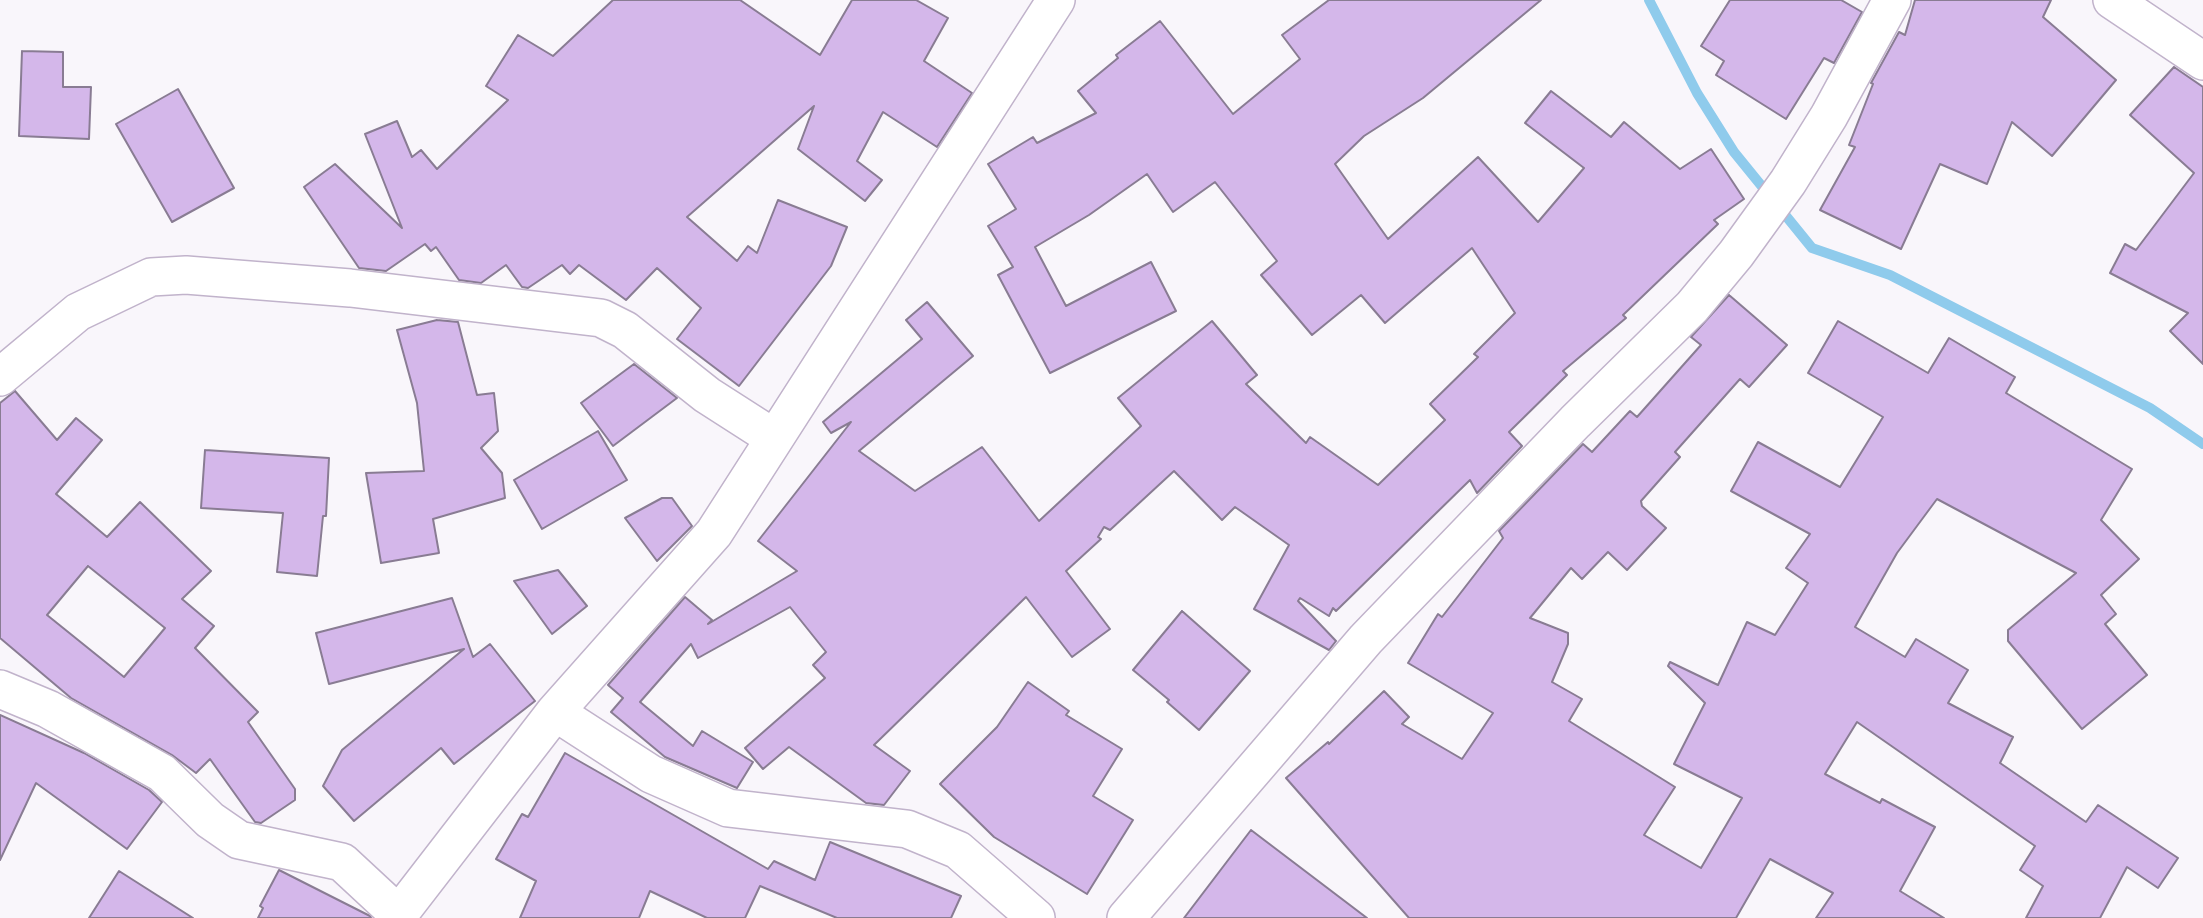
<!DOCTYPE html>
<style>
body{margin:0}
canvas{display:block;background:#f9f6fb}
</style>
<canvas width="2203" height="918"></canvas>
<script>
const g = document.querySelector('canvas').getContext('2d');
g.lineJoin = 'round';
const toPath = rows => new Path2D(rows.map(r => 'M' + r).join(''));
function trace(path, color, width, dash) { g.strokeStyle = color; g.lineWidth = width; g.lineCap = dash ? 'butt' : 'round'; g.setLineDash(dash || []); g.stroke(path); }
function paint(path, color) { g.fillStyle = color; g.fill(path, 'evenodd'); }
trace(toPath([
 [1649,0,1697,93,1734,152,1812,248,1890,275,2150,408,2203,444]
]), '#8fcbec', 10);
const building = toPath([
 [613,0,740,0,820,55,852,0,916,0,948,18,924,61,972,93,937,147,883,112,857,161,882,180,865,201,798,149,814,106,687,217,737,261,748,246,757,253,778,200,847,227,831,266,739,386,677,339,701,308,657,268,626,300,579,265,570,274,562,265,528,288,522,287,506,265,481,283,459,280,436,247,431,251,425,244,386,271,359,268,304,187,335,164,402,228,365,134,397,121,412,157,421,150,437,169,508,100,486,86,518,35,553,56,613,0],
 [1329,0,1541,0,1423,98,1364,136,1335,164,1388,239,1478,157,1538,222,1584,168,1525,123,1551,91,1611,137,1624,122,1680,169,1711,149,1744,199,1714,220,1718,224,1623,315,1626,318,1563,371,1567,375,1509,432,1522,446,1477,493,1470,480,1336,611,1333,608,1329,616,1300,598,1298,601,1336,641,1329,650,1254,609,1289,545,1235,507,1222,520,1174,471,1110,530,1104,527,1098,537,1101,539,1066,571,1110,629,1072,657,1026,597,874,745,910,771,884,805,866,803,789,747,763,769,745,748,825,678,813,665,826,652,790,607,698,658,691,644,640,702,693,746,702,731,753,762,737,788,665,757,611,712,623,698,608,685,685,597,712,620,708,624,797,571,758,541,851,422,831,433,823,422,922,339,906,320,927,302,973,356,859,451,915,491,982,447,1039,521,1141,426,1118,398,1212,321,1257,375,1246,384,1306,443,1310,437,1378,485,1445,420,1430,404,1478,357,1474,354,1515,313,1472,248,1385,323,1361,295,1312,335,1261,275,1277,261,1215,182,1173,212,1147,174,1089,215,1035,247,1066,306,1151,262,1176,311,1050,373,998,275,1013,267,988,226,1016,209,988,164,1033,137,1037,143,1096,113,1078,91,1118,58,1116,55,1160,21,1233,114,1300,59,1282,35,1329,0],
 [1730,0,1841,0,1862,12,1834,63,1824,58,1786,119,1716,75,1724,61,1701,46,1730,0],
 [1915,0,2051,0,2043,17,2116,80,2052,156,2012,122,1987,184,1940,164,1901,249,1820,210,1855,147,1849,145,1873,84,1871,83,1899,32,1905,35,1915,0],
 [22,51,63,52,63,87,91,87,89,139,19,136,22,51],
 [2174,67,2203,87,2203,364,2170,331,2188,313,2110,273,2125,244,2136,250,2194,173,2130,115,2174,67],
 [178,89,234,188,172,222,116,124,178,89],
 [1729,295,1787,345,1749,387,1740,379,1675,452,1680,457,1641,501,1642,506,1666,528,1627,570,1608,552,1582,579,1571,568,1530,618,1568,633,1568,644,1552,682,1582,699,1569,721,1675,787,1644,835,1701,868,1742,798,1674,764,1705,703,1668,666,1670,662,1718,685,1747,622,1775,635,1808,583,1786,568,1810,534,1731,491,1758,442,1840,487,1883,417,1808,373,1838,321,1928,373,1949,338,2015,377,2006,393,2132,469,2101,520,2139,559,2101,595,2116,614,2105,624,2147,675,2082,729,2008,641,2008,630,2076,573,1937,499,1897,553,1855,627,1905,657,1916,639,1968,670,1948,703,2013,737,2000,763,2086,822,2098,805,2178,858,2158,888,2127,867,2100,918,2026,918,2043,886,2020,870,2035,846,1857,722,1825,774,1880,803,1882,799,1935,827,1900,891,1944,918,1816,918,1833,893,1770,859,1736,918,1409,918,1286,778,1328,742,1329,744,1384,691,1409,717,1402,724,1462,759,1493,713,1408,663,1438,614,1442,617,1503,538,1499,531,1583,444,1592,452,1630,411,1637,417,1701,345,1691,337,1729,295],
 [437,320,458,322,477,395,494,393,498,431,481,448,502,473,505,498,433,519,439,553,381,563,366,473,424,471,417,403,397,330,437,320],
 [634,364,677,398,613,446,581,403,634,364],
 [15,391,57,440,76,418,102,440,56,494,107,537,140,502,211,571,182,599,214,626,195,648,258,712,248,722,295,789,295,800,261,823,255,822,210,759,196,773,172,755,71,698,0,638,0,403,15,391],
 [88,566,165,628,124,677,47,615,88,566],
 [598,431,627,480,542,529,514,480,598,431],
 [205,450,329,458,326,516,323,516,317,576,277,572,283,513,201,508,205,450],
 [662,498,672,498,692,526,657,561,625,518,662,498],
 [558,570,587,606,552,634,514,581,558,570],
 [452,598,473,657,490,644,535,701,454,764,441,748,354,821,323,786,342,750,464,649,329,684,316,633,452,598],
 [1182,611,1250,671,1199,730,1167,702,1169,700,1133,670,1182,611],
 [1028,682,1069,711,1066,715,1122,749,1093,796,1133,820,1087,894,994,837,940,784,997,727,1028,682],
 [0,715,84,753,149,790,162,802,127,849,36,783,0,860,0,715],
 [565,753,768,869,774,861,815,880,830,842,961,896,951,918,837,918,760,886,745,918,707,918,650,891,639,918,520,918,536,881,496,859,522,814,528,817,565,753],
 [1251,830,1367,918,1184,918,1251,830],
 [279,870,370,916,371,918,258,918,263,908,260,906,279,870],
 [119,871,193,918,89,918,119,871]
]);
paint(building, '#d4b7ea');
trace(building, '#897c93', 2);
const minor = toPath([
 [2112,0,2203,61],
 [0,377,78,312,151,277,186,275,350,288,601,318,625,330,707,395,774,438],
 [0,689,48,709,162,773,210,820,239,840,342,862,398,914],
 [555,712,651,774,728,808,907,829,958,850,1036,918],
 [396,918,555,712,714,533,1056,0],
 [1126,918,1366,639,1575,422,1692,307,1736,254,1788,182,1829,116,1892,0]
]);
trace(minor, '#c1b3cb', 40);
trace(minor, '#fff', 37);
</script>
